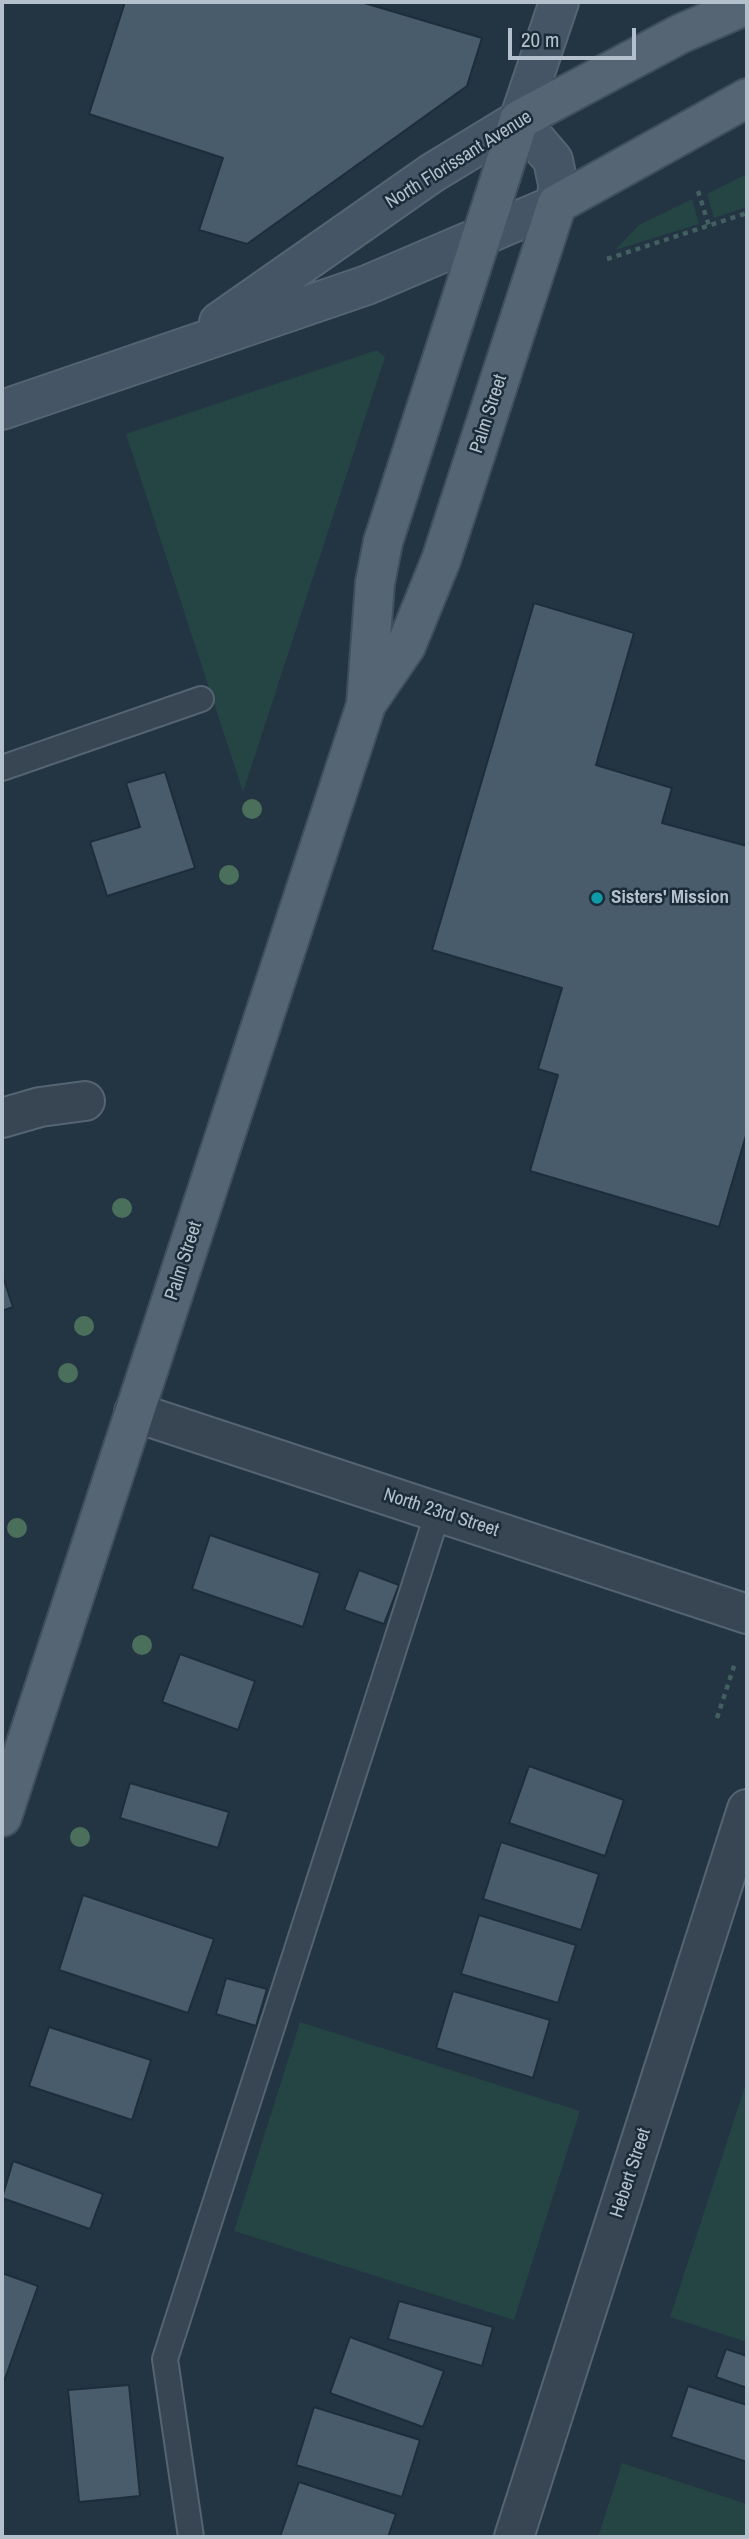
<!DOCTYPE html>
<style>
body{margin:0}
#map{position:relative;width:749px;height:2539px;overflow:hidden;background:#233443;font-family:"Archivo Narrow",sans-serif}
canvas{display:block}
.frame{position:absolute;inset:0;border:4px solid #b4c1cd;pointer-events:none}
.scale{position:absolute;left:508px;top:28px;width:128px;height:32px;box-sizing:border-box;border:4px solid #b4c1cd;border-top:0;padding-left:9px;font-size:21px;line-height:24px;white-space:nowrap;color:#b4c1cd;-webkit-text-stroke:5px #1c2b38;paint-order:stroke}
</style>
<div id="map">
<canvas width="749" height="2539"></canvas>
<div class="frame"></div>
<div class="scale">20 m</div>
</div>
<script>
const g = document.querySelector('canvas').getContext('2d');
g.lineJoin = 'round';
function paint(path, color) { g.fillStyle = color; g.fill(path, 'evenodd'); }
const toPath = rows => new Path2D(rows.map(r => 'M' + r).join(''));
function trace(path, color, width, dash) { g.strokeStyle = color; g.lineWidth = width; g.lineCap = dash ? 'butt' : 'round'; g.setLineDash(dash || []); g.stroke(path); }
function label(font, color, halo, rows, align = 'center') {
  g.font = font + ' "Archivo Narrow",sans-serif'; g.lineWidth = 5; g.setLineDash([]); g.textBaseline = 'middle'; g.strokeStyle = halo; g.fillStyle = color; for (const [text, x, y, turn = 0] of rows) {
    g.save(); g.translate(x, y); g.rotate((+turn || 0) * Math.PI / 180); g.textAlign = isNaN(turn) ? turn : align; if (halo) g.strokeText(text, 0, 0); g.fillText(text, 0, 0); g.restore();
  }
}
paint(toPath([
 [747,174,747,207,714,218,707,194],
 [692,199,699,224,615,250,639,225],
 [377,350,385,357,243,792,126,434],
 [300,2022,580,2111,514,2320,234,2231],
 [747,2080,747,2342,670,2317],
 [622,2463,747,2504,747,2537,598,2537]
]), '#254444');
const building = toPath([
 [125,2,361,2,482,38,467,86,247,244,199,230,223,158,89,114,125,2],
 [534,603,634,633,596,765,672,788,662,823,747,846,747,1132,719,1227,530,1171,558,1075,538,1069,562,988,432,950,534,603],
 [165,772,195,868,107,896,90,842,140,827,126,783,165,772],
 [2,1274,13,1307,2,1311,2,1274],
 [210,1535,320,1573,303,1627,192,1589,210,1535],
 [359,1570,399,1585,384,1624,344,1610,359,1570],
 [180,1654,255,1681,238,1730,162,1702,180,1654],
 [529,1766,624,1800,605,1856,509,1823,529,1766],
 [130,1783,229,1812,218,1848,120,1818,130,1783],
 [501,1842,599,1874,581,1930,483,1899,501,1842],
 [83,1895,214,1939,188,2013,59,1970,83,1895],
 [479,1915,576,1945,558,2003,461,1974,479,1915],
 [226,1978,267,1989,256,2026,216,2014,226,1978],
 [453,1991,550,2020,533,2078,436,2048,453,1991],
 [49,2027,151,2060,132,2120,29,2086,49,2027],
 [13,2161,103,2194,90,2229,2,2198,13,2161],
 [2,2273,38,2286,2,2387,2,2273],
 [399,2301,493,2327,482,2366,388,2339,399,2301],
 [350,2337,444,2371,423,2427,330,2393,350,2337],
 [726,2349,747,2356,747,2388,716,2377,726,2349],
 [129,2385,140,2496,79,2502,68,2390,129,2385],
 [688,2386,747,2405,747,2462,671,2437,688,2386],
 [314,2407,420,2440,402,2497,296,2465,314,2407],
 [299,2482,396,2514,388,2537,280,2537,299,2482]
]);
paint(building, '#485c6c');
trace(building, '#1e2d3a', 2);
const lane = toPath([
 [2,768,201,699],
 [191,2537,165,2359,438,1512]
]);
const street = toPath([
 [2,1118,40,1107,85,1101],
 [134,1412,747,1614],
 [514,2537,747,1809]
]);
const secondary = toPath([
 [519,120,559,2],
 [219,322,432,173,519,120],
 [2,410,367,285,557,204,558,184,553,160,519,120]
]);
const primary = toPath([
 [367,703,406,646,441,560,557,204,747,98],
 [2,1817,366,705,375,583,383,542,519,120,680,34,747,5]
]);
trace(lane, '#556470', 28);
trace(street, '#556470', 42);
trace(secondary, '#556470', 42);
trace(primary, '#414f5c', 42);
trace(toPath([
 [698,191,709,226],
 [607,259,747,213],
 [717,1718,735,1663]
]), '#436060', 4.5, [5, 5]);
trace(lane, '#384653', 24);
trace(street, '#384653', 38);
trace(secondary, '#455566', 38);
trace(primary, '#556573', 38);
g.fillStyle = '#4a6f5b';
for (const [x, y] of [
 [252,809],
 [229,875],
 [122,1208],
 [84,1326],
 [68,1373],
 [17,1528],
 [142,1645],
 [80,1837]
]) { g.beginPath(); g.arc(x, y, 10, 0, 2 * Math.PI); g.fill(); }
for (const [x, y, r, color] of [
 [597,898,7,"#0f9aa8"]
]) { const dot = new Path2D(); dot.arc(x, y, r, 0, 2 * Math.PI); g.fillStyle = color; g.fill(dot); trace(dot, '#1c2b38', 2.5); }
label('19px', '#b4c1cd', '#1c2b38', [
 ["North Florissant Avenue",459,160,-32],
 ["Palm Street",489,414,-72],
 ["Palm Street",184,1261,-72],
 ["North 23rd Street",441,1513,18],
 ["Hebert Street",631,2173,-72]
]);
label('bold 19px', '#b4c1cd', '#1c2b38', [
 ["Sisters' Mission",611,898]
], 'left');
</script>
